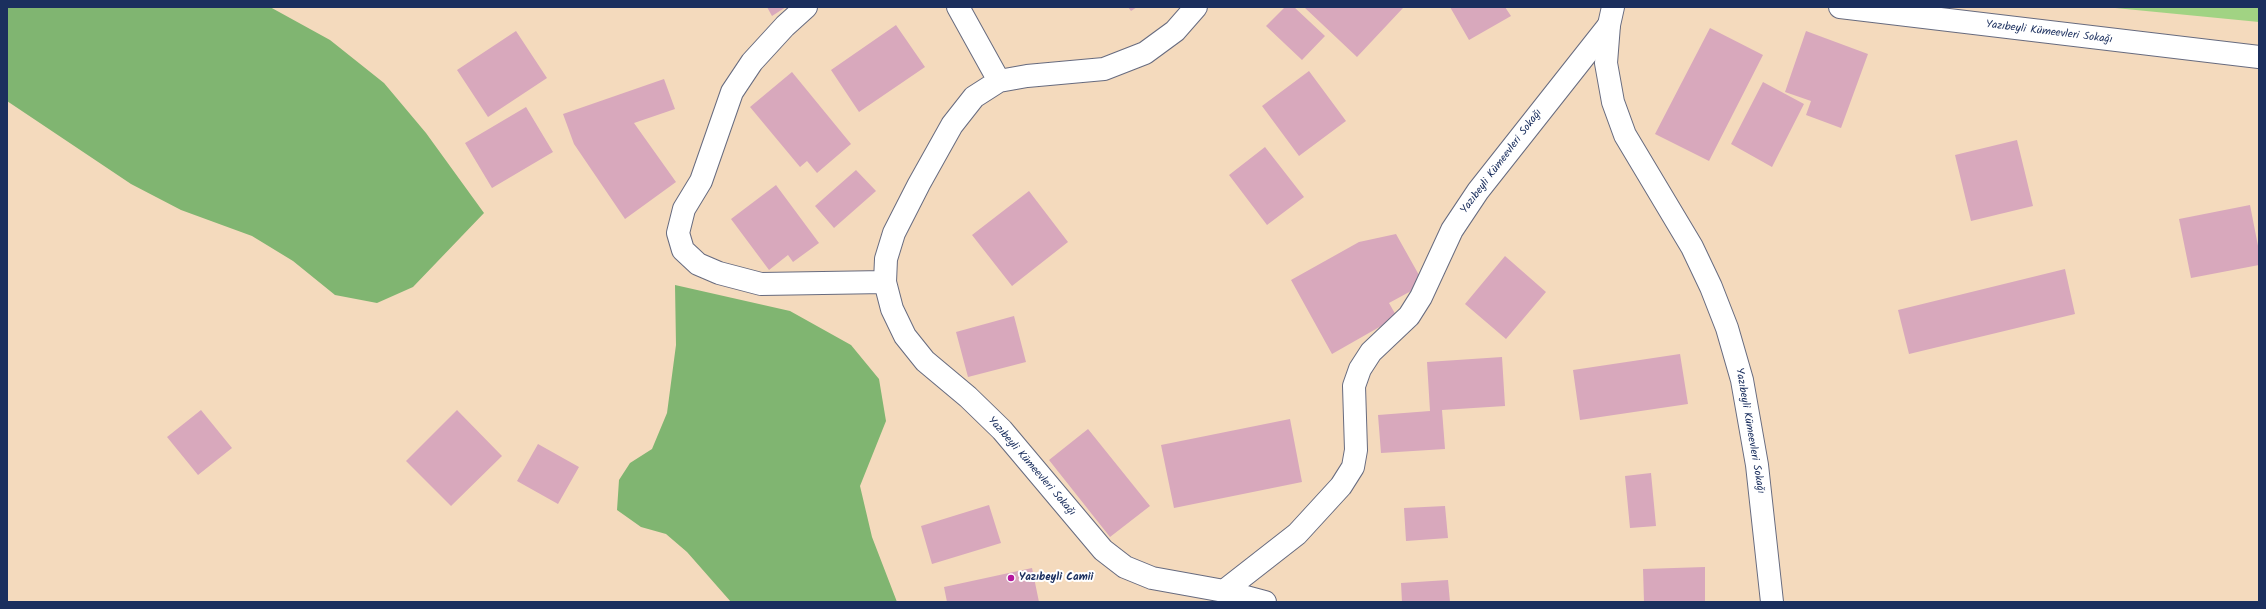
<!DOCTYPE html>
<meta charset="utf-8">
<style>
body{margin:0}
#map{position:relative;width:2266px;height:609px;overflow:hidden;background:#f4dabd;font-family:Kalam,sans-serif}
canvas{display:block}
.frame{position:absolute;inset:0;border:8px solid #1b2f5e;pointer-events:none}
</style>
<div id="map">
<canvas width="2266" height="609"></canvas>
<div class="frame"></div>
</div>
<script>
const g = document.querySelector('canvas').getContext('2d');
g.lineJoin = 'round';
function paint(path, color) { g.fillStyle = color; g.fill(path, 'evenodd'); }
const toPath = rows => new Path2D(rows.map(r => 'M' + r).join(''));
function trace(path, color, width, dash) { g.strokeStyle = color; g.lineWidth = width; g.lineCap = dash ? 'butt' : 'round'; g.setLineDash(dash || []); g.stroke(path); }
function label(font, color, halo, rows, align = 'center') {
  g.font = font + ' Kalam,sans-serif'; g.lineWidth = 4; g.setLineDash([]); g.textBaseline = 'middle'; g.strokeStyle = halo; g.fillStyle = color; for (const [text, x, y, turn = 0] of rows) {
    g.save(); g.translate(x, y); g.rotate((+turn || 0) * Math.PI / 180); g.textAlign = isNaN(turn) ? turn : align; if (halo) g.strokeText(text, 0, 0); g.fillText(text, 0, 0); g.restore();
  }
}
paint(toPath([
 [2105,7,2259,7,2259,22]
]), '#a1d383');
paint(toPath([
 [7,7,270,7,330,40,384,83,426,133,484,213,413,287,377,303,335,295,293,261,252,236,181,210,131,184,7,101],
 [675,285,790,311,851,345,879,379,886,421,860,486,872,537,897,602,731,602,687,552,666,534,641,527,617,510,619,480,630,463,652,449,667,413,676,345]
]), '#80b571');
paint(toPath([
 [767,7,786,7,772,16],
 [1128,7,1137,7,1131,11],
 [1285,7,1294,7,1325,36,1302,60,1266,26],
 [1304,7,1402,7,1403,8,1357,57],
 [1450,7,1505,7,1511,16,1469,40],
 [896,25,925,67,859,112,831,70],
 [1710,28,1763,55,1709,161,1655,134],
 [516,31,547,78,488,117,457,70],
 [1806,31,1868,54,1841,128,1806,115,1811,101,1785,92],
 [1309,71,1346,121,1299,156,1262,106],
 [792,72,851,144,817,173,807,161,800,167,750,107],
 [664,79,675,109,634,123,676,182,625,219,574,144,563,114],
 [1763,82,1804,104,1772,167,1731,144],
 [526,107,553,152,492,188,465,143],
 [2017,140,2033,206,1971,221,1955,155],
 [1265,147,1304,197,1267,225,1229,175],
 [856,170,876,191,834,228,815,206],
 [776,185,819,243,793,262,788,255,769,270,731,219],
 [1029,191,1068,242,1012,286,972,235],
 [2250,205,2259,251,2259,265,2191,278,2179,219],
 [1396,234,1424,284,1389,303,1397,317,1332,354,1291,280,1359,242],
 [1505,256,1546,292,1506,339,1465,304],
 [2065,269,2075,314,1909,354,1898,310],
 [1014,316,1026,362,968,377,956,332],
 [1680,354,1688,404,1580,420,1573,370],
 [1502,357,1505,406,1442,410,1445,449,1381,453,1378,415,1430,411,1427,362],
 [201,410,232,448,198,475,167,437],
 [457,410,502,456,451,506,406,461],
 [1290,419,1302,482,1174,508,1161,445],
 [1088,429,1150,506,1110,537,1049,460],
 [538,444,579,467,558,504,517,481],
 [1651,473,1656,526,1630,528,1625,476],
 [989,505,1001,543,932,564,921,526],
 [1445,506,1448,538,1406,541,1404,508],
 [1705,567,1705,602,1644,602,1643,569],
 [1032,568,1039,602,947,602,944,587],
 [1448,580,1450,602,1402,602,1401,583]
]), '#d8a8bc');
const minor = toPath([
 [806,7,785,26,752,62,732,92,701,181,684,209,678,233,683,250,698,264,719,273,761,284,885,282],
 [958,7,999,81],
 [1196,7,1175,31,1145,53,1104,69,1027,76,999,81,974,97,952,125,919,184,894,233,886,259,885,282,892,309,905,336,925,361,968,397,1002,430,1103,550,1125,567,1152,578,1224,591,1265,602],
 [1840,7,2259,57],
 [1224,591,1297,534,1341,486,1353,467,1356,450,1354,386,1360,369,1371,352,1409,316,1421,297,1452,230,1478,191,1609,25]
]);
const tertiary = toPath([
 [1613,7,1609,25,1606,63,1613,102,1625,135,1692,247,1711,287,1727,328,1742,380,1757,465,1772,602]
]);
trace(minor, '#676b7f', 24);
trace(tertiary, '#676b7f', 24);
trace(minor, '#fff', 22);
trace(tertiary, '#fff', 22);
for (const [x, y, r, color] of [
 [1011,578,4,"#b5179e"]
]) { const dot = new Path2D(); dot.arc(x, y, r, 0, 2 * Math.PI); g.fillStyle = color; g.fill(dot); trace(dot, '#fff', 1.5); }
label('11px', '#1b2f5e', '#fff', [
 ["Yazıbeyli Kümeevleri Sokağı",2049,33,7],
 ["Yazıbeyli Kümeevleri Sokağı",1502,162,-53],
 ["Yazıbeyli Kümeevleri Sokağı",1749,431,80],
 ["Yazıbeyli Kümeevleri Sokağı",1031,467,49]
]);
label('bold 11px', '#1b2f5e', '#fff', [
 ["Yazıbeyli Camii",1019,578]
], 'left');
</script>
